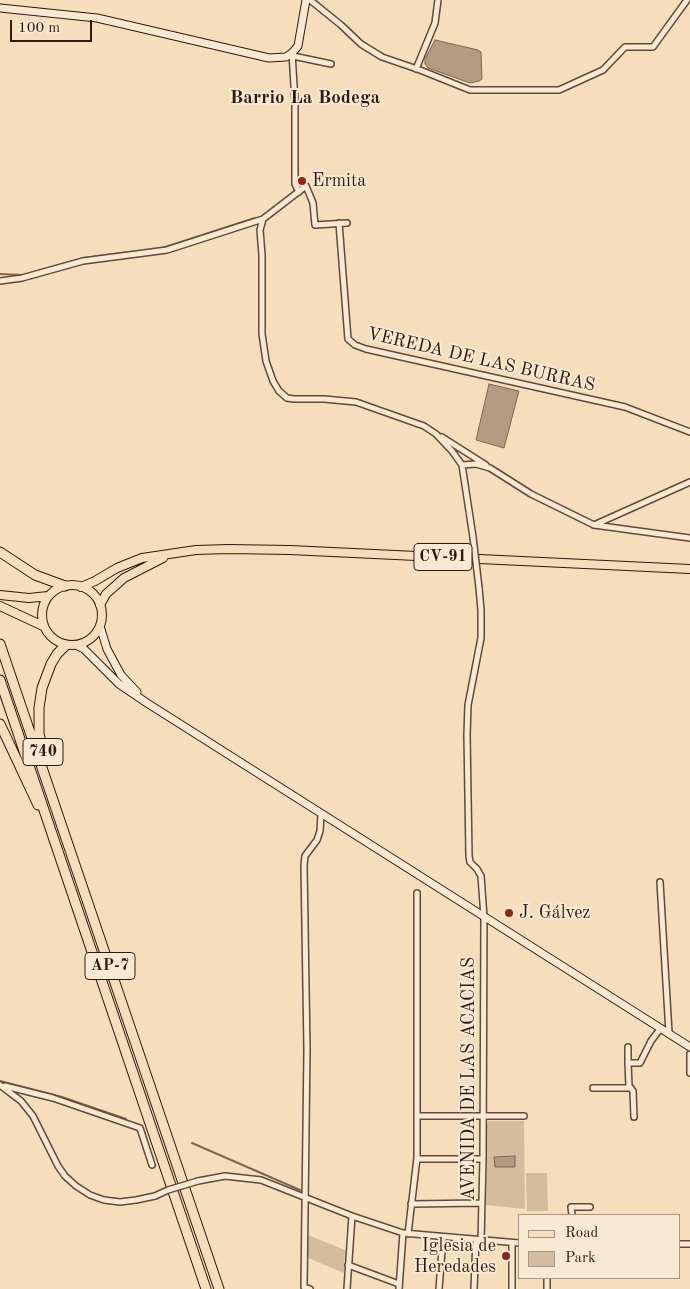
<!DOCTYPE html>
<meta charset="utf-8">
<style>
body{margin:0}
#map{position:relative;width:690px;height:1289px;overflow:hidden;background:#f6ddbb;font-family:"Old Standard TT",serif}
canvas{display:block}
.legend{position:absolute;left:518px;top:1214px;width:162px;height:65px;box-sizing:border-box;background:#f9e9d3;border:1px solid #a99584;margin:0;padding:6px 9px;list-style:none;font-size:15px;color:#30180e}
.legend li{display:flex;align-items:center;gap:10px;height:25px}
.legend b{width:25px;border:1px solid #a99584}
.scale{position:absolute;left:10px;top:20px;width:82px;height:22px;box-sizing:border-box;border:2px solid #30180e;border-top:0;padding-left:6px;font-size:15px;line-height:18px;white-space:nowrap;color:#30180e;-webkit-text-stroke:4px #f9e9d3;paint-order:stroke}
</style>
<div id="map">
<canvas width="690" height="1289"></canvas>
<ul class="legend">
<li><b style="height:6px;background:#f6ddbb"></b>Road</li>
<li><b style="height:14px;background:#d4bc9e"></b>Park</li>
</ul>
<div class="scale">100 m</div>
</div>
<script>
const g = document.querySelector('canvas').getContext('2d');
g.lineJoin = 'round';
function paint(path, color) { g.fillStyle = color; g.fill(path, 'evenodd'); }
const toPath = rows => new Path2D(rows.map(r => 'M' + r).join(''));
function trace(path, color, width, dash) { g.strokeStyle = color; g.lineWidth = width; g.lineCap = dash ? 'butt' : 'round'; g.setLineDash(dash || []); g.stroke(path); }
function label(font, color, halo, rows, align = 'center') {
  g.font = font + ' "Old Standard TT",serif'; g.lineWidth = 4; g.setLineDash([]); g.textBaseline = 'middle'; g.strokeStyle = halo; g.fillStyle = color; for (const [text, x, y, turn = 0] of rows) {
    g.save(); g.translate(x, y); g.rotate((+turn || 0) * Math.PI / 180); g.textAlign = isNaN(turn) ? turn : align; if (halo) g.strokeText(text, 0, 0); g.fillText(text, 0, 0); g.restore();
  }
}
paint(toPath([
 [489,1121,524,1121,525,1209,486,1205,487,1124],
 [526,1173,547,1173,548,1211,527,1211],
 [308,1235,345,1250,344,1273,308,1258]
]), '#d4bc9e');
const water = toPath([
 [435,40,478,50,481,52,482,79,479,81,470,83,428,68,425,64,425,59,435,40],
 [489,384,519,391,504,448,476,440,489,384],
 [515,1156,515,1167,495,1167,494,1157,515,1156]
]);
paint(water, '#b39a80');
trace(water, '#7f6652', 1);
trace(toPath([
 [162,248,255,218],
 [34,272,83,258,130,252],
 [0,274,23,275],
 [0,1081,62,1097,126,1119],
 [192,1143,300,1190]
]), '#7f6652', 2);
const street = toPath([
 [310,0,341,25,361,44,382,57,420,70,470,90,559,90,603,70,625,47,653,47,687,0],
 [292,53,295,102,295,184,299,192],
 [293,56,331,64],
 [416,69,435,23,438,0],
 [263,219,260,230,262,255,262,334,266,361,273,381,279,391,287,398,294,399,324,399,356,402,424,426,436,434,452,451,462,465,473,537],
 [339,223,348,339,355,345,366,349,625,407,690,432],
 [0,281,22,278,83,261,167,250,263,219,306,186,313,203,315,225,347,223],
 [442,437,486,465],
 [462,465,476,464,490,468,531,494,594,525,690,538],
 [594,525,690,482],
 [479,588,481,610,481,638,468,705,467,735,469,856,470,862,477,869,481,876,484,917,483,1159,481,1241],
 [660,882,669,1033],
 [628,1047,628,1063],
 [690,1054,690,1073],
 [0,1085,21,1101,33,1116,58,1166,65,1176,76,1186,90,1195,104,1200,120,1202,136,1200,155,1196],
 [5,1086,53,1098,140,1128,152,1165],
 [593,1088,631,1088],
 [417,1116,524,1116],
 [634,1117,633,1091,629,1086,628,1063,640,1063,651,1041,661,1028],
 [417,1159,483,1159],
 [198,1181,225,1176,261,1180,352,1216,403,1233,519,1243],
 [411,1204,482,1203],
 [572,1215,571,1207,590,1207],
 [408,1234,417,1158,417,893],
 [679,1244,690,1244],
 [348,1265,399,1284],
 [547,1278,547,1289],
 [310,1289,304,1287,307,1049,304,865,305,856,317,840,320,831,321,814],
 [347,1289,352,1216],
 [399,1289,403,1233],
 [439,1289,443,1238],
 [474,1289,476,1240],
 [512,1289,512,1243]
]);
const secondary = toPath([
 [0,8,97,18,269,58,286,57,292,53,298,46,306,0],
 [100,626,107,649,121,675,137,692],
 [76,645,84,649,119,684,147,703,690,1047]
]);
const primary = toPath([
 '42 615a30 30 0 1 1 60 0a30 30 0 1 1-60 0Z',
 [81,587,95,581,117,568,142,558,196,550,228,549,290,550,690,569],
 [0,595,29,598,48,596],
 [100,605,106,594,124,578,163,558],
 [0,606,43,626]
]);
const highway = toPath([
 [0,552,35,575,65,586],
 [0,644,219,1289],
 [0,680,206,1289],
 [0,724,38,805],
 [46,761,39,734,39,708,42,688,51,664,57,654,66,645]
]);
trace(street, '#624939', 8);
trace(secondary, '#30180e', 9);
trace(primary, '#30180e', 10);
trace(highway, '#30180e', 11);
trace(street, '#f9e9d3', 5);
trace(secondary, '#f9e9d3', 7);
trace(primary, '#f6ddbb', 8);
trace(highway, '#f6ddbb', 9);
const streetBridge = toPath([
 [473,537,479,588],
 [155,1196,168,1190,198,1181]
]);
trace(streetBridge, '#624939', 8, []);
trace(streetBridge, '#f9e9d3', 5);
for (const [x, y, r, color] of [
 [302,181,5,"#8f2418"],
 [509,913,5,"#8f2418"],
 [506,1256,5,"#8f2418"]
]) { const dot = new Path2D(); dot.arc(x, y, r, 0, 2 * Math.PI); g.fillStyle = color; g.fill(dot); trace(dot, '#f9e9d3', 2); }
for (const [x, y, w] of [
 [443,557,58],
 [43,752,40],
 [110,966,50]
]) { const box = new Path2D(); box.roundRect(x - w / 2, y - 13.5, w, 27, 4); g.fillStyle = '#f9e9d3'; g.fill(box); trace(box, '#30180e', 1); }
label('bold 16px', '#30180e', null, [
 ["CV-91",443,557],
 ["740",43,752],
 ["AP-7",110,966]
]);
label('18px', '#30180e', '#f9e9d3', [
 ["Ermita",312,181],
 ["J. Gálvez",519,913],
 ["Iglesia de",496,1246,"right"],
 ["Heredades",496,1267,"right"]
], 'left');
label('18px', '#30180e', '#f9e9d3', [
 ["VEREDA DE LAS BURRAS",481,360,13],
 ["AVENIDA DE LAS ACACIAS",469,1079,-90]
]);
label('bold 19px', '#30180e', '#f9e9d3', [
 ["Barrio La Bodega",305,98]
]);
</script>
